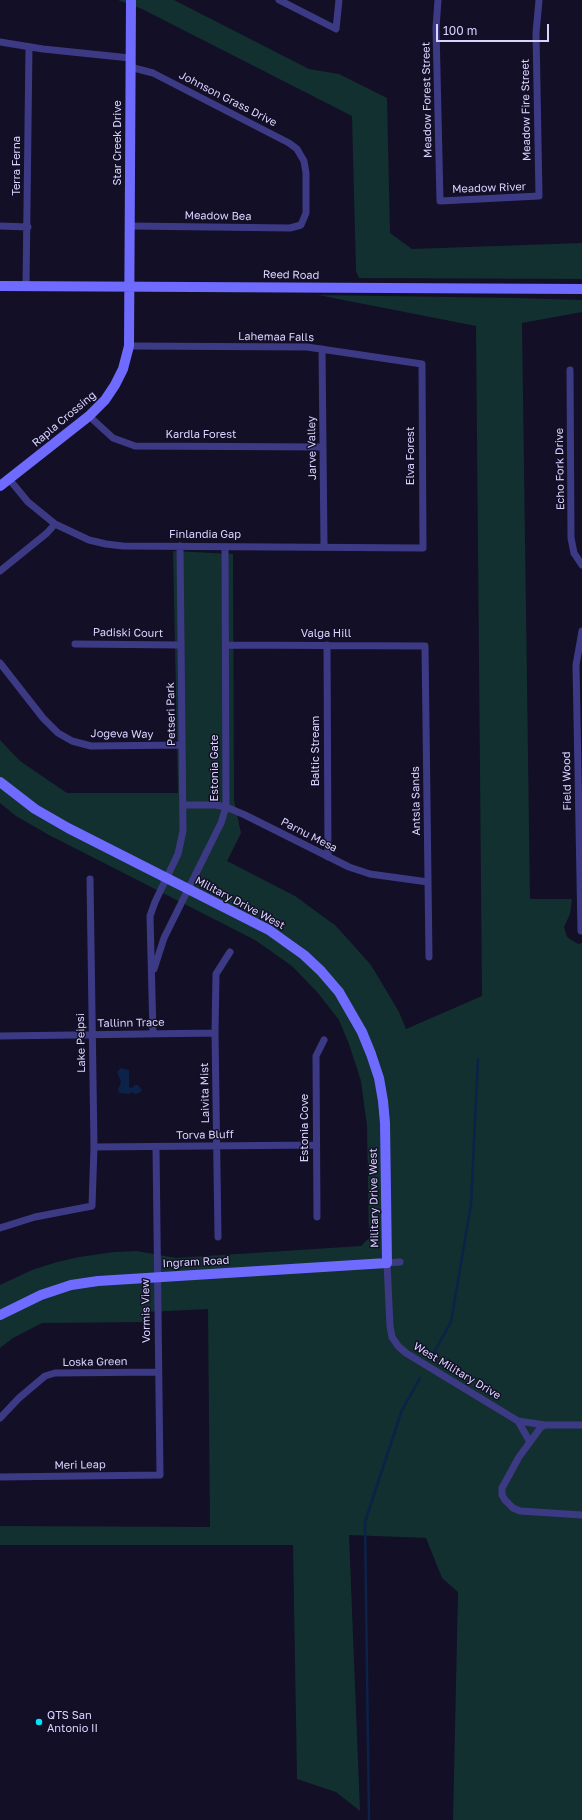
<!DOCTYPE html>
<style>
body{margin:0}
#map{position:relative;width:582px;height:1820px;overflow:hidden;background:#130f26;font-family:"Golos Text",sans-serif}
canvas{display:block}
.scale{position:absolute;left:436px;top:24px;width:113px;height:18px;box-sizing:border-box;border:2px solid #d9d4ff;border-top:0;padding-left:5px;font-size:12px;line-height:14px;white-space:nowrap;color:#d9d4ff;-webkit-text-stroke:3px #130f26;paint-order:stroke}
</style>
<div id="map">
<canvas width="582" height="1820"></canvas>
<div class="scale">100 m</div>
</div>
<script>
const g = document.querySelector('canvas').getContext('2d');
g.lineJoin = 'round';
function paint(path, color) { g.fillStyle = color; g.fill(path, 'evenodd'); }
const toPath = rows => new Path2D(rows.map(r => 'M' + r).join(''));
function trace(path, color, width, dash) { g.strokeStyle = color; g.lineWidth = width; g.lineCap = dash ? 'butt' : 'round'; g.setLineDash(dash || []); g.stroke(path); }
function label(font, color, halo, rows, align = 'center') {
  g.font = font + ' "Golos Text",sans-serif'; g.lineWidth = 3; g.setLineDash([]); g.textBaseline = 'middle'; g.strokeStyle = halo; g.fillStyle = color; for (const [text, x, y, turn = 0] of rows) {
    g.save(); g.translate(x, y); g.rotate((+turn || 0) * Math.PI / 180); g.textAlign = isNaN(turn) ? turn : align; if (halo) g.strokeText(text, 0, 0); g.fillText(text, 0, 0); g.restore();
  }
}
paint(toPath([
 [118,0,174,0,309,69,339,74,387,98,390,233,412,249,582,243,582,279,359,278,356,271,352,116,142,9],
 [318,295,516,298,582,300,582,312,522,323,530,899,572,899,570,914,564,927,567,937,578,944,582,943,582,1820,453,1820,458,1592,442,1578,426,1538,349,1535,360,1811,336,1792,297,1779,293,1545,0,1545,0,1526,210,1527,208,1309,147,1312,147,1322,42,1323,13,1338,0,1348,0,1285,32,1270,57,1262,79,1257,114,1252,137,1251,176,1258,361,1246,369,1238,367,1126,361,1081,349,1044,339,1020,318,993,292,966,255,940,49,835,16,816,0,803,0,740,20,761,67,793,178,793,173,551,233,554,234,800,241,833,227,861,295,896,336,926,371,965,399,1012,406,1029,482,996,476,326]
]), '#12302f');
paint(toPath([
 [121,1068,129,1070,129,1087,132,1088,135,1085,138,1085,142,1090,139,1093,135,1094,133,1092,129,1094,119,1093,118,1089,121,1082,117,1072]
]), '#0c2248');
trace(toPath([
 [432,1356,451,1322,471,1204,478,1059],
 [369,1820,365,1522,402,1410,420,1378]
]), '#0c2248', 2.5);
trace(toPath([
 [279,0,336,29,339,0],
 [438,0,436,28,440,201,539,196,536,33,539,0],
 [0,42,43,49,130,58],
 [0,226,28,227],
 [130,226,290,228,301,225,306,213,306,173,304,161,297,149,289,143,153,73,130,67],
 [26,286,29,47],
 [322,349,324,546],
 [570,370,571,538,574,553,582,565],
 [89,416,113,438,135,446,322,447],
 [9,479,28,502,55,524,89,540,106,544,123,546,423,548,422,364,307,347,129,346],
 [0,571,47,533,55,524],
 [582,631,576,665,581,931,582,931],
 [75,644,181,645],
 [226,645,425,646,429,957],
 [327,645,328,857],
 [0,663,43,718,58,733,72,741,91,746,182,745],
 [183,805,215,805,226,807,245,815,349,867,370,874,428,882],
 [154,969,164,938,221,823,226,807,225,547],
 [153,1034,150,916,155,902,178,854,183,831,180,546],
 [0,1036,215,1033],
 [94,1147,316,1145],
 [317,1217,316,1056,324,1040],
 [0,1228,35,1217,92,1206,94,1147,90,879],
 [218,1237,215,1033,216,974,230,952],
 [400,1262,387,1263,390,1326,392,1337,398,1346,406,1353,518,1421,545,1425],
 [0,1418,19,1398,45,1376,55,1373,158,1372],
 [518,1421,530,1442],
 [582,1425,545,1425,541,1427,519,1457,502,1488,502,1495,505,1500,513,1508,520,1511,582,1515],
 [0,1477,160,1475,156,1147]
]), '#3d3a85', 7);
trace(toPath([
 [0,286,582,289],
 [0,486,89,416,105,400,115,385,123,369,129,346,131,0],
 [0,782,35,809,68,828,269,930,304,955,321,971,339,992,362,1032,371,1054,379,1078,383,1101,385,1123,387,1263,98,1281,71,1285,41,1295,0,1315]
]), '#6f6bff', 10);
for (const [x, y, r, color] of [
 [39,1722,4,"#00e5ff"]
]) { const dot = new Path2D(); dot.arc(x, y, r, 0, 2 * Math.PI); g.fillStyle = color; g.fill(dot); trace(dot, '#130f26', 1.5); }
label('11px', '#d9d4ff', '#130f26', [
 ["Johnson Grass Drive",228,99,27],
 ["Meadow Forest Street",427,100,-91],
 ["Meadow Fire Street",526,110,-91],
 ["Star Creek Drive",118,143,-90],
 ["Terra Ferna",17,166,-90],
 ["Meadow River",489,188,-2],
 ["Meadow Bea",218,216,1],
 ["Reed Road",291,275,1],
 ["Lahemaa Falls",276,337,1],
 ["Rapla Crossing",64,419,-40],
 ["Kardla Forest",201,435],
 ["Jarve Valley",312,448,-91],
 ["Elva Forest",411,456,-90],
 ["Echo Fork Drive",560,469,-91],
 ["Finlandia Gap",205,535],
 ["Padiski Court",128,633,1],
 ["Valga Hill",326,634],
 ["Petseri Park",171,714,-91],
 ["Jogeva Way",122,734,1],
 ["Baltic Stream",316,751,-90],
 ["Estonia Gate",215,768,-90],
 ["Field Wood",567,781,-91],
 ["Antsla Sands",416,801,-91],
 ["Parnu Mesa",309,835,27],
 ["Military Drive West",240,903,28],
 ["Tallinn Trace",131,1023,-1],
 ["Lake Peipsi",81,1043,-91],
 ["Laivita Mist",205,1093,-91],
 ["Estonia Cove",305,1128,-90],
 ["Torva Bluff",205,1135,-1],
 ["Military Drive West",374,1198,-91],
 ["Ingram Road",196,1262,-3],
 ["Vormis View",146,1311,-91],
 ["Loska Green",95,1362,-1],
 ["West Military Drive",457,1371,31],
 ["Meri Leap",80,1465,-1]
]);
label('11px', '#d9d4ff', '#130f26', [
 ["QTS San",47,1716],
 ["Antonio II",47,1729]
], 'left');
</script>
